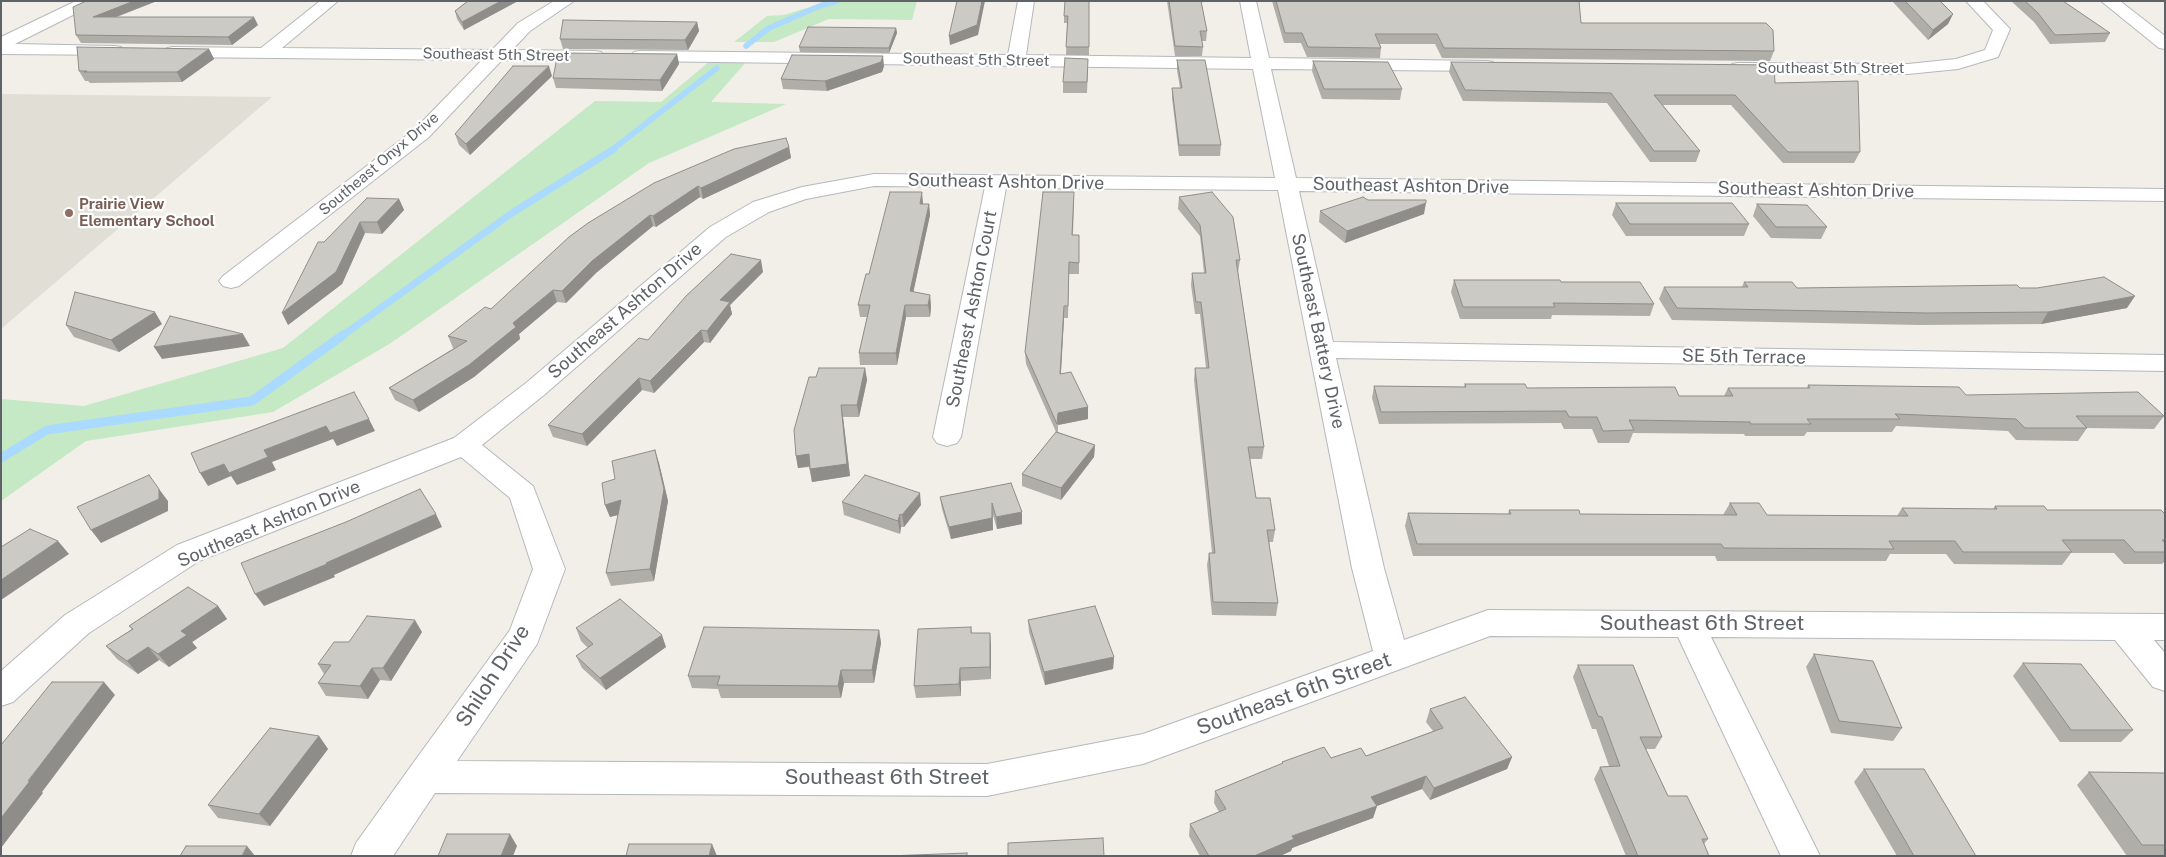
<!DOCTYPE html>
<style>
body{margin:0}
#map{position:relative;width:2166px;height:857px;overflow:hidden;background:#f1efe8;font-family:"Public Sans",sans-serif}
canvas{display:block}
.frame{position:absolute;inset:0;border:2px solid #5f6368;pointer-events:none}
</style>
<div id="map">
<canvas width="2166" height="857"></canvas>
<div class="frame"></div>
</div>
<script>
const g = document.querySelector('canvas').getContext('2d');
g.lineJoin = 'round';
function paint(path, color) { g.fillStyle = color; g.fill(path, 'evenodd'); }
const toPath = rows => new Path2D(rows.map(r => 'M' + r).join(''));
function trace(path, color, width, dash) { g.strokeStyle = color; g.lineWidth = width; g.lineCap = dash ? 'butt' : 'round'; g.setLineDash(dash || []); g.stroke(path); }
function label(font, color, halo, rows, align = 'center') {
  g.font = font + ' "Public Sans",sans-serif'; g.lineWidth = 4.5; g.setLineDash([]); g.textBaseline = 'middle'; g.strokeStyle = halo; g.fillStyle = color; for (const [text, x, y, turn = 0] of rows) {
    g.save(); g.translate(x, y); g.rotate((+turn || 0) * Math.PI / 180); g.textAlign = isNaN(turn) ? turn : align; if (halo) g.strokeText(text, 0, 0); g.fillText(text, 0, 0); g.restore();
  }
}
paint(toPath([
 [1,94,272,97,1,329]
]), '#e1ded6');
paint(toPath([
 [829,1,917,1,912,20,829,19,774,42,734,42,767,16,784,15],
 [710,61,746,62,711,102,786,104,649,163,391,343,273,412,86,441,1,501,1,399,84,406,283,348,595,101,661,102]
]), '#c5e8c5');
trace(toPath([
 [746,46,769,28,822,5,837,1],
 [612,150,717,68]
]), '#aadaff', 5.5);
trace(toPath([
 [342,336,512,213,614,149]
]), '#aadaff', 7);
trace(toPath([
 [1,458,47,430,252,401,343,335]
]), '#aadaff', 9);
const minor = toPath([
 [76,1,97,1,95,4,15,44,115,46,121,47,124,51,121,55,1,54,1,37,76,1],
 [320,1,338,1,282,48,492,50,518,23,554,1,574,1,530,31,512,50,595,51,601,52,604,56,601,60,595,61,502,60,429,137,239,286,231,288,223,286,219,281,223,276,415,129,482,60,173,57,167,56,164,52,167,48,173,47,261,48,320,1],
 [1018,1,1034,1,1026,55,1251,58,1240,1,1256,1,1269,58,1487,61,1493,62,1496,66,1493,70,1487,71,1271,69,1296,178,2165,189,2165,201,1299,191,1333,342,2165,355,2165,371,1336,358,1384,568,1404,640,1488,610,2165,614,2165,640,2154,640,2165,653,2165,691,2153,687,2115,640,1711,637,1820,856,1781,856,1678,637,1490,636,1143,764,987,796,435,793,393,856,351,856,356,843,411,766,510,630,533,569,510,498,461,457,199,561,89,633,13,702,1,706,1,671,65,615,177,545,454,438,526,383,710,227,753,202,802,187,874,174,1275,178,1253,69,640,61,634,60,631,56,634,52,640,51,1008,55,1018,1],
 [874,186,985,187,933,437,937,443,947,446,957,443,961,437,1006,188,1278,190,1352,568,1373,651,1143,734,987,764,457,761,537,644,565,569,533,486,482,445,544,395,726,237,769,212,806,199,874,186],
 [1966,1,1983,1,2010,29,1998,57,1958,69,1908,74,1738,73,1732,72,1729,68,1732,64,1738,63,1908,64,1956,59,1985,50,1993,30,1966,1],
 [2101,1,2120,1,2165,36,2165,49,2159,48,2101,1]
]);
trace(minor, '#b5b8bc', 2);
paint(minor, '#fff');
paint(toPath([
 [86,1,157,1,117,17,258,25,232,45,81,43,76,35],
 [468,1,518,1,464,30,457,19,455,11],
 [1089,1,1089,55,1066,55,1067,23,1064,23,1064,16],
 [1167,1,1201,1,1207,31,1206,41,1202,41,1203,47,1202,56,1175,56],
 [1272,1,1579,1,1581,23,1774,51,1770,61,1442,58,1435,44,1380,44,1381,48,1380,58,1307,57,1301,43,1284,43],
 [1892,1,1940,1,1953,14,1948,24,1928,40],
 [2011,1,2063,1,2110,33,2105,42,2050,44,2034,22],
 [697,22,699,31,688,50,563,49,560,39],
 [896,28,897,33,889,53,800,52,799,47],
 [209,49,214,59,182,82,90,83,88,81,85,81,79,71],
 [677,54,679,64,662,91,556,88,553,78],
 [1177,60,1221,145,1220,156,1179,156,1172,98,1172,88,1180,88,1177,70],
 [1313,61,1402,89,1400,100,1322,99,1312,71],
 [1451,62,1775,83,1860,152,1854,163,1783,163,1731,105,1663,105,1700,151,1696,162,1650,162,1607,103,1463,101,1449,72],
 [884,66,882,72,827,91,783,89,781,79],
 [1088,69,1087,93,1063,93,1063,82],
 [552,76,470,155,459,145,455,134],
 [789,147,791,158,703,199,700,197,656,227,653,226,596,273,566,303,557,302,519,334,520,339,474,377,419,412,395,400,389,388,454,348,453,348,448,336,491,309,734,149],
 [1179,197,1240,260,1238,272,1264,447,1262,459,1250,459,1256,498,1275,530,1273,542,1269,542,1278,603,1276,616,1212,615,1207,565,1209,553,1212,553,1194,380,1195,368,1206,368,1200,314,1195,314,1191,285,1192,273,1204,273,1200,236,1178,209],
 [399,199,404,210,382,234,365,233,342,284,288,325,324,242],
 [1368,200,1424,214,1345,243,1319,222,1320,211],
 [923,203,923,204,929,204,930,215,913,292,930,295,931,307,930,317,906,317,897,365,860,365,859,353,867,317,860,317,858,305,869,274],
 [1074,203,1073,235,1079,235,1079,274,1069,274,1068,318,1064,318,1061,374,1088,407,1088,419,1058,425,1058,432,1095,445,1094,457,1061,500,1022,486,1022,474,1056,432,1026,364,1025,352],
 [1616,203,1749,224,1744,236,1626,236,1612,215],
 [1757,204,1827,227,1821,239,1771,238,1753,216],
 [763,272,730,305,732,314,710,343,704,342,654,393,642,390,587,446,553,437,548,425,648,340],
 [1454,280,1561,282,1654,304,1650,316,1552,315,1551,319,1460,319,1451,292],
 [1744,282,1797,288,2020,288,2127,308,2041,324,1920,325,1672,320,1659,299,1664,287,1742,287],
 [162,324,119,352,74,337,66,325],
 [865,368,867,380,859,417,843,417,850,476,812,482,809,467,798,468,796,456,816,377],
 [1465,384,1527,388,1679,396,1724,396,1728,388,1807,388,1808,385,1966,395,2164,416,2154,429,2087,428,2078,441,2016,440,2008,431,1896,426,1892,432,1807,432,1804,436,1745,436,1744,434,1633,433,1629,443,1598,443,1592,429,1564,429,1561,423,1379,424,1372,398,1374,386,1464,387],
 [659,463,668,501,654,581,611,586,606,573,618,515,610,517,605,505,615,479],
 [1011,483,1022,524,997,529,993,515,993,530,951,539,942,509,940,497],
 [842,502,921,505,904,527,901,527,900,534,844,515],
 [1730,503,1767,515,1897,516,1902,508,1993,509,1995,506,2047,510,2165,514,2165,561,2162,564,2124,564,2114,553,2071,553,2062,565,1954,564,1946,554,1890,554,1886,561,1717,561,1715,556,1413,556,1405,526,1408,513,1508,514,1509,510,1580,514,1723,515],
 [218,606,227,619,192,642,197,648,169,667,159,660,138,674,117,659,106,646,132,629,129,626],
 [1028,620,1114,657,1113,669,1045,685,1029,632],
 [971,627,972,633,991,645,991,679,961,681,961,696,916,698,914,686],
 [576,628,666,647,606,690,582,668,576,656,588,648,581,641],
 [879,630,881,643,874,683,844,683,841,698,721,698,718,689,692,688,688,676],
 [422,632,391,681,380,680,368,699,326,696,318,683,324,674,318,664,349,642],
 [1814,654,1902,728,1893,741,1831,733,1806,667],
 [2023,663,2133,730,2121,742,2060,742,2013,676],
 [1578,665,1662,737,1655,749,1646,749,1668,796,1708,839,1704,844,1709,856,1626,856,1594,779,1600,767,1609,766,1596,729,1592,729,1573,677],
 [1430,709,1512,757,1507,769,1430,800,1422,789,1377,806,1373,818,1292,848,1291,851,1280,856,1200,856,1189,836,1190,824,1219,812,1214,803,1215,791,1282,764,1282,762,1331,758,1366,756,1433,731,1426,722],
 [319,736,328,749,270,826,218,818,208,805],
 [1864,769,1976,856,1897,856,1854,782],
 [2089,772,2165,773,2165,856,2127,856,2077,785]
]), '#afaea9');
paint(toPath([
 [134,1,157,1,97,24,93,17],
 [501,1,518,1,464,30,462,22],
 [982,1,985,1,978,35,950,45,949,36],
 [1953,14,1948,24,1928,40,1933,30],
 [254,17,258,25,232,45,228,37],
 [697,22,699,31,688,50,685,40],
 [896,28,897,33,889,53,889,48],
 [209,49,214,59,182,82,177,72],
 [677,54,679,64,662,91,660,80],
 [883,56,884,66,882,72,827,91,825,81],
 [549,66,552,76,470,155,466,144],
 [789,147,791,158,703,199,701,188],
 [698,186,700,197,656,227,653,216],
 [922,192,923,203,921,215,920,204],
 [399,199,404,210,382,234,377,222],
 [1426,203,1424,214,1345,243,1347,231],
 [929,204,930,215,911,303,910,291],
 [650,215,653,226,596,273,566,303,562,291,592,261],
 [360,222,365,233,342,284,288,325,282,313],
 [761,260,763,272,730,305,732,314,710,343,707,331,720,300],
 [553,290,557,302,519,334,520,339,474,377,419,412,413,400,513,323],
 [930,295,931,307,930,317,928,305],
 [2135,296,2127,308,2041,324,2048,312],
 [905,305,906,317,897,365,896,353],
 [1064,306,1064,318,1060,386,1060,374],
 [155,312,162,324,119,352,111,340],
 [701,330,704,342,654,393,650,381],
 [243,334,250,346,162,359,154,347],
 [865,368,867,380,859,417,857,405],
 [639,378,642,390,587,446,582,434],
 [841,405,843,417,850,476,812,482,810,469],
 [1088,407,1088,419,1058,425,1058,436,1058,413],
 [369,419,375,431,337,446,333,439,272,462,276,470,237,485,231,476,208,486,200,473,224,464,264,450,326,426],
 [1095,445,1094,457,1061,500,1061,488],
 [655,450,659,463,668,501,654,581,650,569],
 [809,454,811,466,798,468,796,456],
 [159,489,168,501,168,511,101,543,91,530],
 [920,493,921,505,904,527,902,515],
 [621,500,626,513,610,517,605,505],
 [992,503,993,530,951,539,949,527],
 [1022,512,1022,524,997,529,996,517],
 [436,514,442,527,334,575,335,577,264,606,255,594],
 [900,514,901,527,900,534,898,521],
 [58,541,69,554,1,600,1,580],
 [218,606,227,619,192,642,197,648,169,667,158,654,181,631],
 [415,620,422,632,391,681,383,668],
 [879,630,881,643,874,683,872,670],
 [990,633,991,645,991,679,990,667],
 [662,635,666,647,606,690,600,678],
 [148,647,159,660,138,674,127,661],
 [1114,657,1113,669,1045,685,1044,672],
 [372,668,380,680,368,699,360,686],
 [960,668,961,681,961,696,959,684],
 [841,670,844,683,841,698,838,686],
 [104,682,115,695,42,792,43,793,1,848,1,818,28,781],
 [319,736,328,749,270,826,259,814],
 [1512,757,1507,769,1430,800,1434,788],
 [1426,776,1422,789,1377,806,1373,818,1292,848,1291,851,1280,856,1254,856,1371,797],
 [510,834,517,846,513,856,501,856],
 [712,844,717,856,709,856],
 [247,846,255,856,242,856]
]), '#8f8d8a');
const building = toPath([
 [86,1,134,1,93,17,254,17,228,37,76,35,73,7,86,1],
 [468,1,501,1,462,22,455,11,468,1],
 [957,1,982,1,977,25,949,36,957,1],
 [1065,1,1089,1,1089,47,1066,47,1068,16,1064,16,1065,1],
 [1169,1,1201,1,1207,31,1200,31,1203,47,1175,46,1169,1],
 [1276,1,1579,1,1581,23,1766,23,1773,30,1774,51,1444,48,1437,34,1375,34,1381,48,1308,47,1302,33,1285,33,1276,1],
 [1905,1,1940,1,1953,14,1933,30,1905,1],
 [2025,1,2063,1,2110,33,2055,35,2038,13,2025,1],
 [563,20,697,22,685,40,560,39,563,20],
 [808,27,896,28,889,48,799,47,808,27],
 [77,47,209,49,177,72,84,72,87,71,79,71,77,47],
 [558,53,677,54,660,80,553,78,558,53],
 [792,55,883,56,881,62,825,81,781,79,792,55],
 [1065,58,1088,59,1087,82,1063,82,1065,58],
 [1177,60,1205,60,1221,145,1179,145,1172,88,1182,88,1177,60],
 [1313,61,1388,62,1402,89,1324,89,1313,61],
 [1451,62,1774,65,1775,83,1858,81,1860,152,1788,152,1735,95,1654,95,1700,151,1654,151,1611,93,1465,90,1451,62],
 [513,66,549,66,466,144,455,134,513,66],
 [786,138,789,147,701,188,698,186,653,216,650,215,592,261,562,291,553,290,513,323,516,327,469,365,413,400,389,388,467,341,448,336,485,307,491,309,569,237,588,223,654,183,734,149,786,138],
 [890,192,922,192,920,204,929,204,910,291,930,295,928,305,905,305,896,353,859,353,870,305,858,305,866,274,869,274,890,192],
 [1043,192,1074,192,1072,235,1079,235,1079,263,1069,262,1068,306,1064,306,1060,374,1071,372,1088,407,1058,413,1057,424,1025,352,1043,192],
 [1212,192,1233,217,1240,260,1236,260,1264,447,1248,447,1256,498,1270,498,1275,530,1267,530,1278,603,1213,602,1209,553,1215,553,1195,368,1209,368,1201,302,1196,302,1192,273,1206,273,1200,225,1179,197,1212,192],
 [1363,197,1368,200,1426,200,1426,203,1347,231,1320,211,1363,197],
 [367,198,399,199,377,222,360,222,336,272,282,313,318,242,324,242,367,198],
 [1616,203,1732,203,1749,224,1630,224,1616,203],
 [1757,204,1807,205,1827,227,1776,227,1757,204],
 [731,254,761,260,720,300,730,302,707,331,701,330,650,381,639,378,582,434,548,425,639,338,648,340,686,296,731,254],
 [2104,277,2135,296,2048,312,1927,313,1677,308,1664,287,1748,287,1744,282,1792,282,1797,288,2017,285,2020,288,2037,288,2104,277],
 [1454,280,1560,280,1561,282,1640,282,1654,304,1553,303,1555,307,1463,307,1454,280],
 [75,292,155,312,111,340,66,325,75,292],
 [170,316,243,334,154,347,170,316],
 [819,368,865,368,857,405,841,405,847,464,810,469,809,454,796,456,794,430,809,377,816,377,819,368],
 [1465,384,1525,384,1527,388,1675,387,1679,396,1733,396,1728,388,1810,388,1808,385,1959,387,1966,395,2138,392,2164,416,2076,416,2087,428,2025,428,2016,419,1895,414,1900,419,1807,419,1811,424,1751,424,1750,422,1629,420,1634,430,1603,431,1597,417,1569,417,1566,411,1381,412,1374,386,1466,387,1465,384],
 [354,392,369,419,330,433,326,426,264,450,268,457,229,473,224,464,200,473,191,453,354,392],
 [1056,432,1095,445,1061,488,1022,474,1056,432],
 [655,450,664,489,650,569,606,573,621,500,605,505,602,483,615,479,612,461,655,450],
 [149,475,159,489,159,499,91,530,77,507,149,475],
 [865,475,920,493,902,515,900,514,898,521,842,502,865,475],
 [1011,483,1022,512,996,517,992,503,992,518,949,527,940,497,1011,483],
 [420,489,436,514,326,563,327,564,255,594,241,563,346,522,420,489],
 [1730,503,1759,503,1767,515,1908,516,1902,508,1997,509,1995,506,2044,506,2047,510,2161,510,2165,514,2165,540,2162,540,2165,543,2165,552,2135,552,2124,540,2062,540,2072,552,1963,552,1955,541,1889,541,1894,549,1724,548,1721,544,1417,544,1408,513,1511,514,1509,510,1579,510,1580,514,1737,515,1730,503],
 [30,529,58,541,1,580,1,547,30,529],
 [188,587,218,606,181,631,187,635,158,654,148,647,127,661,106,646,133,629,129,626,188,587],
 [620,599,662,635,600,678,576,656,593,644,576,628,620,599],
 [1095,606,1114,657,1044,672,1028,620,1095,606],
 [367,616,415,620,383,668,372,668,360,686,318,683,331,665,318,664,334,642,349,642,367,616],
 [704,627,879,630,872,670,841,670,838,686,717,685,720,676,688,676,704,627],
 [971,627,971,633,990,633,990,667,960,668,959,684,914,686,918,629,971,627],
 [1814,654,1873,661,1902,728,1839,721,1814,654],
 [2023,663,2081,664,2133,730,2071,730,2023,663],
 [1578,665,1633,665,1662,737,1640,737,1668,796,1687,796,1708,839,1702,839,1709,856,1638,856,1600,767,1620,766,1602,717,1598,716,1578,665],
 [52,682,104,682,28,781,30,781,1,818,1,745,52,682],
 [1465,697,1512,757,1434,788,1426,776,1371,797,1377,806,1292,836,1294,839,1254,856,1209,856,1190,824,1226,809,1215,791,1283,763,1282,762,1324,747,1331,758,1361,748,1366,756,1443,728,1430,709,1465,697],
 [270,728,319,736,259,814,208,805,270,728],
 [1864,769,1924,769,1976,856,1914,856,1864,769],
 [2089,772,2165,773,2165,845,2142,845,2089,772],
 [447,834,510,834,501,856,438,856,447,834],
 [1103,838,1104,856,1008,856,1008,843,1103,838],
 [629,844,712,844,709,856,626,856,629,844],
 [186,846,247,846,242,856,180,856,186,846],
 [967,853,967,856,887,856,967,853]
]);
paint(building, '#cccac5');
trace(building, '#8f8d8a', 1);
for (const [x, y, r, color] of [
 [69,213,5,"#8d6e63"]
]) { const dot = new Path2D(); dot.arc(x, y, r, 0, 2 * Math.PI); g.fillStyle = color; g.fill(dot); trace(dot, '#fff', 2); }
label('15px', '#5f6368', '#fff', [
 ["Southeast 5th Street",496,55,1],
 ["Southeast 5th Street",976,60,1],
 ["Southeast 5th Street",1831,68],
 ["Southeast Onyx Drive",379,164,-40]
]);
label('bold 15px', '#785e54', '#fff', [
 ["Prairie View",79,204],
 ["Elementary School",79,221]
], 'left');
label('18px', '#5f6368', '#fff', [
 ["Southeast Ashton Drive",1006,182,1],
 ["Southeast Ashton Drive",1411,186,1],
 ["Southeast Ashton Drive",1816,190,1],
 ["Southeast Ashton Court",972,309,-79],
 ["Southeast Ashton Drive",625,311,-41],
 ["Southeast Battery Drive",1318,331,78],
 ["SE 5th Terrace",1744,357,1],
 ["Southeast Ashton Drive",269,524,-23]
]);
label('21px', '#5f6368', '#fff', [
 ["Southeast 6th Street",1702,624],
 ["Shiloh Drive",493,676,-57],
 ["Southeast 6th Street",1294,694,-20],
 ["Southeast 6th Street",887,778]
]);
</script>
